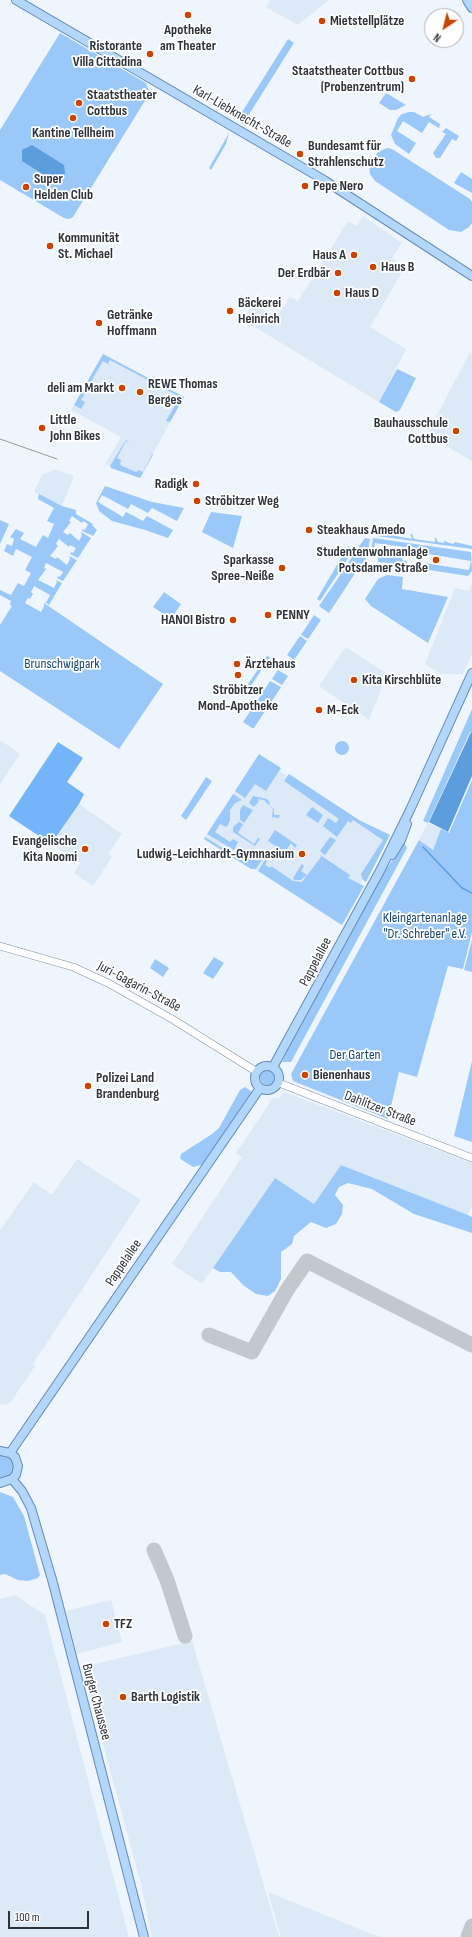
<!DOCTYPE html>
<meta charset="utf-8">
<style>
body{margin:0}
#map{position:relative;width:472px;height:1937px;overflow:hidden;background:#eff5fc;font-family:"Sofia Sans Condensed",sans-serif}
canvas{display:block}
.north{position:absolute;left:424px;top:8px;width:40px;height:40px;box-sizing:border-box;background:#fff;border:1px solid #abadb0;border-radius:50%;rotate:215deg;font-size:11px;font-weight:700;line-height:16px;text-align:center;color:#2e333a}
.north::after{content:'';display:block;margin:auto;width:14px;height:18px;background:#ca4400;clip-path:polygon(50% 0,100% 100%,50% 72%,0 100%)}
.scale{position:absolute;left:8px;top:1911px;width:81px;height:18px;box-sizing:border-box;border:2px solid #2e333a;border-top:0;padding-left:5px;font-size:12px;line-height:14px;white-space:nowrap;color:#2e333a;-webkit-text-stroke:3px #fff;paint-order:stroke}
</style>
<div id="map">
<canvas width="472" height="1937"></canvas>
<div class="north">N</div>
<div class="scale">100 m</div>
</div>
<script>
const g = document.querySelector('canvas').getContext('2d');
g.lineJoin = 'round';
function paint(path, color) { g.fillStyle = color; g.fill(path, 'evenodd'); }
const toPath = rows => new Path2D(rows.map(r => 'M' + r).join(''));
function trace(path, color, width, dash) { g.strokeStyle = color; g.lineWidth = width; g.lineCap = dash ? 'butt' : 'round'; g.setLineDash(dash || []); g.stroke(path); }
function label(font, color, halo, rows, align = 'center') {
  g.font = font + ' "Sofia Sans Condensed",sans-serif'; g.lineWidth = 3.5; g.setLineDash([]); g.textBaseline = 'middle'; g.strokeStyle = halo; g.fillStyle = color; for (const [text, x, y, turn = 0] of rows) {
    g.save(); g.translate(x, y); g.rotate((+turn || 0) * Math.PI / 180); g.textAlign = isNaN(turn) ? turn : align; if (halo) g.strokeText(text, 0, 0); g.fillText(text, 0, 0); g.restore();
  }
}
paint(toPath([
 [270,0,329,0,298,25,266,7],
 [363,216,402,243,392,258,405,267,370,327,406,349,379,402,243,320,252,304,273,315,279,314,290,297,298,301,348,221,357,226],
 [470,352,472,354,472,461,427,435],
 [103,354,184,397,141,476,105,464,121,437,71,410],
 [55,469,74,476,62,506,34,492,42,475],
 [472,583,472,654,463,674,441,674,425,664,455,588,469,591],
 [346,647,387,674,369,720,319,686],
 [0,740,20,754,0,784],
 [258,757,339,810,341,808,359,820,387,834,339,924,255,869,251,869,204,839],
 [79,804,122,834,108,854,112,857,93,886,74,873,80,863,51,844],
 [428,823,441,829,433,850,419,840],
 [284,1092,472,1163,472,1206,468,1215,341,1165,314,1204,275,1178,202,1284,172,1264,242,1157,236,1153,273,1098,280,1098],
 [77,1159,141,1200,33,1364,35,1366,10,1403,3,1405,0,1404,0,1230,34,1182,52,1195],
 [15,1595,45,1615,129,1937,0,1937,0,1599],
 [111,1600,122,1642,77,1654,66,1611],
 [192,1641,279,1937,152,1937,141,1884,82,1667],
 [268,1892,379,1937,281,1937]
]), '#dce9f6');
paint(toPath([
 [60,33,146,83,149,91,146,99,73,217,69,219,64,218,0,180,0,130],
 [288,39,294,43,243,124,237,120],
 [386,93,406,105,396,110,390,110,379,103],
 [409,112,414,112,423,117,431,114,429,117,440,124,439,128,429,122,422,133,403,121,397,131,416,143,409,154,395,144,391,135,398,118,402,114],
 [446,128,459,136,456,141,452,139,440,158,436,158,433,153,446,134,442,132],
 [229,133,226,144,211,170,209,168],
 [387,148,392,149,470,199,472,202,472,223,469,227,461,232,449,230,375,181,370,174,369,164,378,152],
 [461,172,472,179,472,193,454,183],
 [103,354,184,397,170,422,166,421,178,400,178,396,110,360,108,364,103,361,89,385,93,388,91,390,88,388,81,400,85,402,81,409,74,405],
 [397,369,416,378,400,410,396,412,379,402],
 [126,440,130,443,126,441,117,458,121,460,120,464,122,466,136,472,139,470,143,472,152,455,149,453,153,455,140,478,111,468,110,466],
 [105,486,152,502,184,508,177,521,152,508,148,513,131,504,128,509,102,495,98,502,123,517,126,512,143,521,147,516,173,530,168,538,145,530,112,521,99,511,96,503],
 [39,494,62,506,76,510,76,514,93,524,92,525,97,530,93,536,82,531,83,529,85,530,88,524,83,521,82,523,72,516,69,521,71,522,63,532,68,535,70,533,79,541,82,535,81,532,91,538,78,558,70,554,71,552,73,553,76,548,70,545,69,547,59,539,56,544,58,546,50,556,56,559,57,557,67,565,70,559,69,556,77,560,63,581,57,578,58,576,60,577,63,572,46,563,44,568,46,569,38,580,54,588,57,582,56,580,62,583,49,605,45,602,47,601,50,595,34,586,31,592,33,594,30,599,28,598,25,603,41,612,44,606,44,603,163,684,119,749,0,671,0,625,12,606,10,605,11,601,0,595,0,590,11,595,18,583,24,586,31,573,25,570,32,557,16,549,13,556,4,551,7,544,12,546,14,539,10,537,16,529,24,533,20,539,36,547,43,535,48,538,54,524,47,521,54,508,38,499],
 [211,512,242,516,233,548,202,532],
 [0,520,9,524,0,544],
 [369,530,389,531,390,535,412,539,410,534,412,534,414,539,435,542,435,537,436,538,438,542,444,543,444,541,453,544,455,542,472,546,472,549,377,536],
 [365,538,370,539,367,555,357,549],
 [373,538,471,552,472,571,468,576,423,569,424,563,469,570,471,561,404,550,404,547,375,543,373,553,371,552],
 [348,546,354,549,320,601,317,599],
 [356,551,366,558,360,567,348,563],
 [378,553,403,557,402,560,407,561,406,565,378,562],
 [347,565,358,569,329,613,319,606],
 [387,575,403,577,402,589,448,597,428,643,371,606,365,599,378,579],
 [164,592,181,604,171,619,153,607],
 [314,615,321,620,308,639,301,635],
 [300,636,307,641,294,660,287,655],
 [267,656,270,657,245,695,242,693],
 [278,670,288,676,282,685,272,679],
 [270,681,281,687,268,707,258,700],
 [257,701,267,708,254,728,252,728,243,722],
 [472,709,472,732,470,732,428,823,423,821],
 '335 748a7 7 0 1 1 14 0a7 7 0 1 1-14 0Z',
 [259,754,281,768,266,791,255,784,245,798,235,791],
 [289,774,359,820,390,835,366,882,363,880,361,874,383,840,353,820,351,823,348,821,337,837,323,826,328,818,336,823,339,819,284,781],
 [206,777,212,781,186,820,181,816],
 [472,780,472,932,463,969,448,966,417,1077,399,1072,388,1119,293,1081,291,1074,419,840,433,850,441,829,449,833],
 [233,794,242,800,235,803,230,810,230,820,228,825,226,827,220,824,215,832,230,842,233,839,238,842,234,850,207,834],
 [253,796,267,799,270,803,269,805,274,809,274,815,280,815,279,818,272,817,273,809,264,800,257,799,259,801,254,807,249,803],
 [243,805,253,810,244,823,240,820,240,810],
 [312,807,323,815,318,823,306,815],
 [239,822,243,824,238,833,254,844,258,838,260,839,255,846,233,832,233,827],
 [275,830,297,845,295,848,291,843,285,852,268,841],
 [205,837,245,862,249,856,242,851,246,848,245,852,259,861,261,857,263,858,256,869,251,869,204,839],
 [330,837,336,840,325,855,320,851],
 [404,842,407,848,291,1062,282,1062,296,1031,374,888],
 [320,855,350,875,348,878,364,886,342,925,258,871,265,860,267,861,265,865,270,868,271,866,293,881,302,882,321,857],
 [302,864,304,866,301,871,307,875,301,880,294,880,293,878],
 [472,940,472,972,464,970],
 [214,957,224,963,213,979,203,973],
 [155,959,169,968,163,977,150,968],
 [472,1061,472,1142,454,1136],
 '260 1077a8 8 0 1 1 16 0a8 8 0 1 1-16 0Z',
 [245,1087,252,1092,202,1165,193,1167,182,1160,180,1158,181,1154,212,1134,219,1128,240,1090],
 [341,1165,468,1215,472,1217,472,1233,414,1214,372,1189,348,1183,339,1187,335,1195,343,1205,342,1214,336,1224,326,1228,311,1222,294,1236,292,1244,281,1252,281,1279,275,1291,268,1296,256,1294,243,1285,231,1272,220,1272,213,1268,275,1178,314,1204],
 [0,1454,6,1455,12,1459,14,1465,12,1474,9,1477,0,1479],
 [0,1492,13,1497,24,1516,40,1575,38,1578,28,1581,18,1580,5,1574,0,1575]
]), '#9ac8f8');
paint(toPath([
 [58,742,83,758,67,782,84,794,79,804,51,844,9,816]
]), '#73b5f8');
paint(toPath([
 [32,145,64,165,65,173,63,177,54,181,22,161,22,150],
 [471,732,472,733,472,776,448,832,429,822]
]), '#5c9dde');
trace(toPath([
 [423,847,462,888,472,893]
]), '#5c9dde', 1.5);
trace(toPath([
 [209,1335,252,1352,287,1290,307,1261,472,1345],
 [154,1550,167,1580,185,1636],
 [468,1937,472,1926]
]), '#c2c8ce', 15);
const minor = toPath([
 [0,946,73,967,108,983,172,1019,257,1072],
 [279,1083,472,1158]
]);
const major = toPath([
 [16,0,324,180,472,276],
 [467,0,472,8],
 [392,855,401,840,407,824],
 '255 1078a12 12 0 1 1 24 0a12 12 0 1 1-24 0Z',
 [273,1067,381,869,410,810,472,673],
 [0,1451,10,1453,15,1457,18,1466,16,1475,12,1479,0,1483],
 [10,1453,260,1088],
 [12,1479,22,1491,31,1508,53,1583,144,1937]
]);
trace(minor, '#818f9e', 8);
trace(major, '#638bb6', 10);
trace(minor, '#fff', 7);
trace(major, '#b3d6fb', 8);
trace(toPath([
 [0,439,57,459]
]), '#959aa1', 1);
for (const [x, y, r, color] of [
 [188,15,4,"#ca4400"],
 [322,21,4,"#ca4400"],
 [150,54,4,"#ca4400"],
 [412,79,4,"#ca4400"],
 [79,103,4,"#ca4400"],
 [73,118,4,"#ca4400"],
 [300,154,4,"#ca4400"],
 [305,186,4,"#ca4400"],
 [26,187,4,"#ca4400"],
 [50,246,4,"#ca4400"],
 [354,255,4,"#ca4400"],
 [373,267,4,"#ca4400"],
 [338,273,4,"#ca4400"],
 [337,293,4,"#ca4400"],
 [230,311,4,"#ca4400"],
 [99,323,4,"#ca4400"],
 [122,388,4,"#ca4400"],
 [140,392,4,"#ca4400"],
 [42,428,4,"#ca4400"],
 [456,431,4,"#ca4400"],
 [196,484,4,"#ca4400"],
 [197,501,4,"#ca4400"],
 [309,530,4,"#ca4400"],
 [436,560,4,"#ca4400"],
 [282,568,4,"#ca4400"],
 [268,615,4,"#ca4400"],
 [233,620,4,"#ca4400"],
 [237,664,4,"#ca4400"],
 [238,675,4,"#ca4400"],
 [354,680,4,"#ca4400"],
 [319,710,4,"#ca4400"],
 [85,849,4,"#ca4400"],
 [302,854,4,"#ca4400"],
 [305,1075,4,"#ca4400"],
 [88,1086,4,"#ca4400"],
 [106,1624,4,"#ca4400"],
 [123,1697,4,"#ca4400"]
]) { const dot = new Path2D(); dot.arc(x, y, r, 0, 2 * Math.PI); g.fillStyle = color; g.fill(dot); trace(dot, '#fff', 1.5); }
label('bold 14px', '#2e333a', '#fff', [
 ["Mietstellplätze",330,21],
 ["Apotheke",188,30,"center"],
 ["am Theater",188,46,"center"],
 ["Ristorante",142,46,"right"],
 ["Villa Cittadina",142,62,"right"],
 ["Staatstheater Cottbus",404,71,"right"],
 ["(Probenzentrum)",404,87,"right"],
 ["Staatstheater",87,95],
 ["Cottbus",87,111],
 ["Kantine Tellheim",73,133,"center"],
 ["Bundesamt für",308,146],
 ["Strahlenschutz",308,162],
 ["Super",34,179],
 ["Helden Club",34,195],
 ["Pepe Nero",313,186],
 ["Kommunität",58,238],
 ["St. Michael",58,254],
 ["Haus A",346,255,"right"],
 ["Haus B",381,267],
 ["Der Erdbär",330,273,"right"],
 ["Haus D",345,293],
 ["Bäckerei",238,303],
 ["Heinrich",238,319],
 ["Getränke",107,315],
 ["Hoffmann",107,331],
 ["REWE Thomas",148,384],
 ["Berges",148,400],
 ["deli am Markt",114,388,"right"],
 ["Little",50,420],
 ["John Bikes",50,436],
 ["Bauhausschule",448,423,"right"],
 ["Cottbus",448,439,"right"],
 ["Radigk",188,484,"right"],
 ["Ströbitzer Weg",205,501],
 ["Steakhaus Amedo",317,530],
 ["Studentenwohnanlage",428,552,"right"],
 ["Potsdamer Straße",428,568,"right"],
 ["Sparkasse",274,560,"right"],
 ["Spree-Neiße",274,576,"right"],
 ["PENNY",276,615],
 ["HANOI Bistro",225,620,"right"],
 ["Ärztehaus",245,664],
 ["Kita Kirschblüte",362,680],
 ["Ströbitzer",238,690,"center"],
 ["Mond-Apotheke",238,706,"center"],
 ["M-Eck",327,710],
 ["Evangelische",77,841,"right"],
 ["Kita Noomi",77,857,"right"],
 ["Ludwig-Leichhardt-Gymnasium",294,854,"right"],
 ["Bienenhaus",313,1075],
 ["Polizei Land",96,1078],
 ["Brandenburg",96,1094],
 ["TFZ",114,1624],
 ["Barth Logistik",131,1697]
], 'left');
label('14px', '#2e333a', '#fff', [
 ["Karl-Liebknecht-Straße",242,117,30],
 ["Pappelallee",316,962,-62],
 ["Juri-Gagarin-Straße",139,987,28],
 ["Dahlitzer Straße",380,1109,21],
 ["Pappelallee",124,1263,-56],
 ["Burger Chaussee",96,1702,75]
]);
label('14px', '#174570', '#fff', [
 ["Brunschwigpark",62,664],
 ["Kleingartenanlage",425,918],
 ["\"Dr. Schreber\" e.V.",425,934],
 ["Der Garten",355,1055]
]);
</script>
